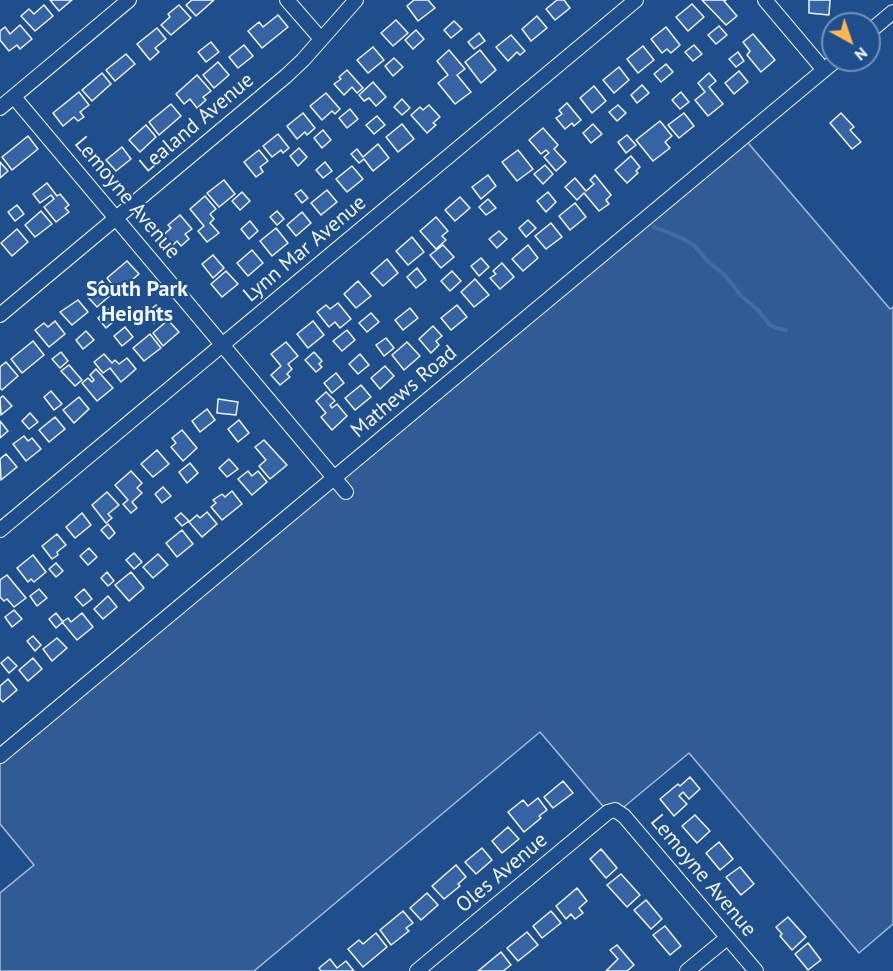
<!DOCTYPE html>
<style>
body{margin:0}
#map{position:relative;width:893px;height:971px;overflow:hidden;background:#1f4e8c;font-family:"PT Sans",sans-serif}
canvas{display:block}
.north{position:absolute;left:821px;top:12px;width:60px;height:60px;box-sizing:border-box;background:#1f4e8c;border:2px solid #7391ba;border-radius:50%;rotate:140deg;font-size:16px;font-weight:700;line-height:24px;text-align:center;color:#f2f6ff}
.north::after{content:'';display:block;margin:auto;width:21px;height:27px;background:#ffb74d;clip-path:polygon(50% 0,100% 100%,50% 72%,0 100%)}
</style>
<div id="map">
<canvas width="893" height="971"></canvas>
<div class="north">N</div>
</div>
<script>
const g = document.querySelector('canvas').getContext('2d');
g.lineJoin = 'round';
function paint(path, color) { g.fillStyle = color; g.fill(path, 'evenodd'); }
const toPath = rows => new Path2D(rows.map(r => 'M' + r).join(''));
function trace(path, color, width, dash) { g.strokeStyle = color; g.lineWidth = width; g.lineCap = dash ? 'butt' : 'round'; g.setLineDash(dash || []); g.stroke(path); }
function label(font, color, halo, rows, align = 'center') {
  g.font = font + ' "PT Sans",sans-serif'; g.lineWidth = 4.5; g.setLineDash([]); g.textBaseline = 'middle'; g.strokeStyle = halo; g.fillStyle = color; for (const [text, x, y, turn = 0] of rows) {
    g.save(); g.translate(x, y); g.rotate((+turn || 0) * Math.PI / 180); g.textAlign = isNaN(turn) ? turn : align; if (halo) g.strokeText(text, 0, 0); g.fillText(text, 0, 0); g.restore();
  }
}
const green = toPath([
 [743,137,890,309,893,307,893,924,859,953,689,753,619,811,608,812,540,732,254,971,0,971,0,893,34,865,0,824,0,756,743,137]
]);
paint(green, '#305b95');
trace(green, '#a8bbd7', 1.5);
trace(toPath([
 [654,227,682,238,695,246,707,261,725,275,741,296,757,309,769,324,776,328,786,330]
]), '#446ba0', 4);
const building = toPath([
 [50,0,72,0,59,11,50,0],
 [192,0,214,0,196,16,186,5,192,0],
 [414,0,428,0,435,8,418,21,407,6,414,0],
 [557,0,564,0,570,8,555,20,546,9,557,0],
 [702,0,726,0,724,1,737,16,726,25,702,0],
 [809,0,830,0,829,15,809,13,809,0],
 [692,4,704,17,688,31,676,17,692,4],
 [44,5,53,16,35,31,21,16,29,9,34,14,44,5],
 [179,5,191,18,171,35,161,25,170,17,168,14,179,5],
 [278,15,288,27,262,48,248,31,259,22,263,27,278,15],
 [537,16,547,28,531,41,522,29,537,16],
 [396,20,408,33,393,46,381,33,396,20],
 [454,21,462,29,451,38,444,30,454,21],
 [20,25,32,39,20,49,17,45,9,51,0,40,0,31,5,27,10,34,20,25],
 [719,26,727,35,716,44,708,35,719,26],
 [666,27,680,45,671,53,667,49,662,53,651,39,666,27],
 [157,28,166,39,155,48,159,52,150,60,137,44,157,28],
 [416,30,424,39,413,49,405,40,416,30],
 [479,33,485,41,474,49,468,42,479,33],
 [753,34,775,60,761,72,747,55,750,51,743,42,753,34],
 [511,35,525,51,520,55,517,52,508,61,496,47,511,35],
 [211,42,219,52,206,62,198,52,211,42],
 [244,45,253,56,238,68,229,57,244,45],
 [694,45,702,54,693,61,685,52,694,45],
 [643,46,654,60,638,73,627,59,643,46],
 [373,47,384,60,368,73,357,60,373,47],
 [449,50,465,69,457,75,471,92,455,104,438,83,448,75,437,61,449,50],
 [480,50,496,70,481,83,465,62,480,50],
 [738,52,744,61,736,67,729,59,738,52],
 [126,54,135,64,115,81,106,70,126,54],
 [394,58,403,67,393,76,385,66,394,58],
 [218,62,229,75,214,88,203,75,218,62],
 [666,64,673,72,661,82,654,74,666,64],
 [619,67,629,80,614,93,603,80,619,67],
 [347,70,363,88,357,93,352,87,344,95,334,84,341,79,339,77,347,70],
 [739,71,748,82,734,94,725,83,739,71],
 [102,73,111,84,92,101,82,90,102,73],
 [709,73,716,81,709,87,723,104,708,116,695,100,705,92,698,83,709,73],
 [197,75,211,91,203,97,206,100,197,108,190,99,184,104,176,94,197,75],
 [373,82,386,97,376,106,369,98,364,101,359,95,373,82],
 [642,85,649,93,637,103,631,95,642,85],
 [594,86,606,101,592,113,580,98,594,86],
 [79,92,89,105,80,112,84,117,78,121,74,117,63,126,53,113,79,92],
 [681,92,689,102,680,109,672,100,681,92],
 [326,93,340,109,335,114,332,111,322,120,310,106,326,93],
 [402,99,410,108,402,115,394,107,402,99],
 [567,103,581,120,574,126,572,123,565,129,556,118,562,114,559,110,567,103],
 [171,104,181,116,159,135,149,122,171,104],
 [429,105,440,117,433,123,436,125,427,133,411,115,420,107,423,110,429,105],
 [618,105,626,113,617,121,609,112,618,105],
 [350,109,358,119,347,128,339,118,350,109],
 [303,113,315,128,307,135,305,132,297,139,287,126,303,113],
 [684,113,694,126,679,138,668,125,684,113],
 [841,113,854,127,850,130,861,142,852,149,830,123,841,113],
 [377,116,385,125,374,134,366,125,377,116],
 [660,121,672,136,665,142,670,148,653,161,636,140,660,121],
 [402,124,414,139,398,152,386,137,402,124],
 [593,124,602,134,591,143,583,133,593,124],
 [146,125,156,137,140,152,129,140,146,125],
 [543,128,558,145,554,149,566,162,556,171,544,157,549,153,546,150,541,154,529,140,543,128],
 [323,130,331,140,322,148,314,138,323,130],
 [278,134,289,148,283,153,281,150,272,157,263,146,278,134],
 [627,135,636,145,626,153,618,142,627,135],
 [28,136,38,149,12,170,2,157,28,136],
 [378,144,389,158,373,171,364,159,359,163,351,154,357,149,363,157,378,144],
 [122,147,131,159,116,171,106,160,122,147],
 [299,148,307,157,298,166,290,156,299,148],
 [259,150,268,161,260,167,263,172,256,177,244,162,259,150],
 [518,150,533,169,517,181,502,162,518,150],
 [631,156,640,167,636,171,638,173,627,183,615,170,631,156],
 [0,162,8,171,0,178,0,162],
 [325,162,332,171,323,178,316,170,325,162],
 [545,165,553,174,543,184,534,174,545,165],
 [352,166,363,179,347,192,336,179,352,166],
 [488,175,496,186,481,199,472,187,488,175],
 [595,175,611,195,606,200,609,204,599,211,584,193,577,200,565,187,575,178,586,191,594,184,590,180,595,175],
 [224,180,235,194,219,207,207,193,224,180],
 [47,183,57,196,60,194,69,205,65,208,69,212,56,222,44,207,54,199,51,195,40,203,33,194,47,183],
 [301,190,308,198,302,203,295,194,301,190],
 [327,190,337,202,321,215,311,203,327,190],
 [242,192,250,201,240,210,232,201,242,192],
 [548,192,556,202,546,212,537,201,548,192],
 [205,196,216,209,210,214,214,219,210,223,219,233,207,242,198,231,204,226,190,209,205,196],
 [460,197,470,208,455,221,445,210,460,197],
 [488,199,496,208,486,215,479,207,488,199],
 [575,203,586,217,570,230,559,216,575,203],
 [17,205,24,214,15,221,8,212,17,205],
 [41,211,52,224,35,237,25,225,41,211],
 [277,211,284,219,277,225,270,217,277,211],
 [302,212,311,223,296,236,287,225,302,212],
 [180,215,192,229,185,234,189,239,181,246,177,241,169,249,160,238,171,228,168,225,180,215],
 [436,217,448,231,442,236,446,240,436,249,420,231,436,217],
 [528,220,536,228,526,237,519,228,528,220],
 [250,221,258,231,249,239,241,229,250,221],
 [551,223,562,237,546,249,535,236,551,223],
 [276,228,288,243,272,256,260,241,276,228],
 [17,229,28,242,12,256,1,243,17,229],
 [499,231,507,239,497,248,489,239,499,231],
 [412,237,424,252,408,265,396,251,412,237],
 [443,245,454,257,441,268,430,255,443,245],
 [528,245,538,258,523,271,512,259,528,245],
 [252,250,263,263,248,276,237,263,252,250],
 [213,255,224,268,213,278,202,264,213,255],
 [481,258,489,267,479,276,471,266,481,258],
 [387,259,398,273,383,286,371,273,387,259],
 [127,261,139,274,118,292,107,278,127,261],
 [502,263,514,277,500,289,490,278,496,274,493,271,502,263],
 [417,268,426,280,416,288,407,277,417,268],
 [226,271,238,284,222,297,211,284,226,271],
 [452,271,461,281,450,291,441,281,452,271],
 [475,279,489,295,474,307,461,292,475,279],
 [102,281,113,293,97,307,86,295,102,281],
 [358,281,371,296,356,308,344,294,358,281],
 [78,300,88,312,72,325,60,312,78,300],
 [338,303,351,319,340,328,335,322,329,327,317,312,326,305,330,309,338,303],
 [156,305,164,314,154,323,146,314,156,305],
 [457,305,467,317,451,330,441,318,457,305],
 [111,307,119,317,106,328,98,318,111,307],
 [410,308,418,318,403,330,395,320,410,308],
 [371,313,379,322,367,332,359,323,371,313],
 [168,320,179,332,163,346,153,333,168,320],
 [55,321,65,334,49,347,35,330,44,323,48,327,55,321],
 [313,321,324,335,308,348,297,334,313,321],
 [433,326,442,336,436,341,439,345,431,353,419,339,433,326],
 [125,327,133,337,122,346,114,336,125,327],
 [347,330,355,340,342,351,333,341,347,330],
 [86,331,94,340,83,349,76,340,86,331],
 [150,334,161,348,144,361,133,348,150,334],
 [386,338,394,348,384,356,376,345,386,338],
 [33,341,44,355,22,373,11,359,33,341],
 [286,342,298,356,288,364,292,369,287,374,290,377,280,385,271,375,281,366,271,354,286,342],
 [407,342,420,356,404,370,392,355,407,342],
 [61,352,68,361,60,368,52,359,61,352],
 [314,352,322,361,319,364,322,367,316,372,305,360,314,352],
 [104,354,112,363,115,360,119,364,127,358,136,369,121,382,110,368,103,373,94,362,104,354],
 [360,354,369,365,358,374,349,364,360,354],
 [6,362,18,376,2,390,0,388,0,367,6,362],
 [69,365,82,380,75,386,61,371,69,365],
 [385,366,394,376,380,389,371,378,385,366],
 [96,369,113,388,97,401,82,383,88,378,92,382,94,380,90,375,96,369],
 [336,373,344,383,332,393,324,383,336,373],
 [361,385,371,397,355,410,345,398,361,385],
 [51,391,62,404,54,410,44,397,51,391],
 [326,392,335,401,330,405,332,408,337,404,347,416,332,430,321,417,326,413,316,401,326,392],
 [3,396,12,406,1,415,0,398,3,396],
 [79,397,89,409,74,423,63,410,79,397],
 [218,399,238,402,236,415,217,413,218,399],
 [207,409,215,420,200,432,192,421,207,409],
 [30,413,38,422,29,429,22,421,30,413],
 [55,417,65,429,49,442,39,430,55,417],
 [239,420,249,433,238,442,228,429,239,420],
 [0,421,8,431,0,438,0,421],
 [182,430,197,448,183,461,171,447,176,443,172,438,182,430],
 [24,436,28,441,32,438,41,449,26,461,13,444,24,436],
 [264,440,287,465,270,479,259,466,266,460,255,447,264,440],
 [157,450,169,464,153,477,141,464,157,450],
 [6,454,17,467,1,480,0,459,6,454],
 [229,459,238,469,227,477,219,468,229,459],
 [190,463,198,473,187,483,179,472,190,463],
 [131,471,142,483,137,488,142,493,132,502,137,508,131,513,123,504,128,500,115,485,131,471],
 [248,471,252,476,258,471,267,482,252,495,238,479,248,471],
 [163,487,171,496,162,503,155,494,163,487],
 [232,491,242,504,222,520,211,507,216,503,213,500,222,494,225,497,232,491],
 [107,492,119,505,108,514,112,518,106,523,92,505,107,492],
 [207,512,217,524,202,537,189,522,197,515,200,518,207,512],
 [82,513,91,525,75,538,66,527,82,513],
 [181,513,189,521,182,526,175,518,181,513],
 [108,524,115,533,109,539,101,530,108,524],
 [182,530,193,544,177,557,166,543,182,530],
 [57,534,66,545,57,552,58,555,52,559,42,546,57,534],
 [89,548,97,557,88,565,80,556,89,548],
 [134,553,142,562,134,569,126,560,134,553],
 [158,554,168,565,153,578,143,567,158,554],
 [33,555,46,572,34,582,31,579,28,582,17,568,33,555],
 [56,563,63,571,56,577,49,569,56,563],
 [107,572,114,581,108,586,101,578,107,572],
 [131,572,144,588,129,601,115,585,131,572],
 [7,575,26,598,14,607,7,599,4,601,0,597,0,580,7,575],
 [39,589,47,598,37,606,30,596,39,589],
 [84,589,92,599,83,606,75,597,84,589],
 [108,596,117,607,103,619,94,609,108,596],
 [14,610,22,619,12,627,5,617,14,610],
 [56,613,63,622,56,628,49,619,56,613],
 [82,613,93,627,77,640,62,622,68,618,71,622,82,613],
 [33,636,41,645,35,651,27,641,33,636],
 [57,638,67,648,52,661,43,649,57,638],
 [8,657,17,666,9,673,1,663,8,657],
 [33,658,42,669,28,681,19,670,33,658],
 [8,679,17,690,3,702,0,699,0,686,8,679],
 [690,777,700,789,689,799,683,792,679,796,687,804,674,816,660,799,678,784,680,786,690,777],
 [563,781,573,793,553,808,544,797,563,781],
 [538,798,547,810,539,816,541,818,524,832,508,812,523,800,528,806,538,798],
 [695,815,710,831,697,843,682,826,695,815],
 [508,827,519,839,502,853,492,841,508,827],
 [719,842,733,859,720,870,706,853,719,842],
 [482,848,492,860,476,874,465,862,482,848],
 [601,849,617,868,606,878,590,859,601,849],
 [456,865,466,877,458,884,460,886,444,899,432,886,456,865],
 [740,867,754,884,741,895,726,877,740,867],
 [621,874,640,895,627,907,607,885,621,874],
 [577,888,587,901,579,908,583,913,575,919,571,914,566,919,556,906,577,888],
 [427,893,438,905,421,920,410,908,427,893],
 [646,900,662,919,651,929,634,910,646,900],
 [403,911,413,923,406,928,409,931,391,945,380,930,403,911],
 [551,911,561,923,542,938,533,926,551,911],
 [788,917,806,937,792,950,780,936,782,934,776,927,788,917],
 [665,926,681,946,670,955,653,935,665,926],
 [527,932,538,945,518,961,507,948,527,932],
 [376,933,387,947,363,967,348,949,359,940,363,944,376,933],
 [808,943,821,960,808,970,795,954,808,943],
 [617,945,634,965,627,971,606,971,618,959,610,950,617,945],
 [501,952,511,965,503,971,478,971,501,952],
 [330,959,337,968,346,961,354,971,321,971,319,968,330,959]
]);
paint(building, '#3563a3');
trace(building, '#f2f6ff', 1.5);
const minor = toPath([
 [287,0,321,39],
 [765,0,824,70],
 [869,32,893,12],
 [14,97,346,492],
 [0,108,129,0],
 [0,315,286,76,303,60,356,0],
 [0,530,636,0],
 [0,756,836,60],
 [417,971,608,812,615,810,624,816,756,971],
 [687,971,727,938]
]);
trace(minor, '#f2f6ff', 16);
trace(minor, '#1f4e8c', 14);
label('21px', '#f2f6ff', '#1f4e8c', [
 ["Lealand Avenue",197,123,-40],
 ["Lemoyne Avenue",127,198,50],
 ["Lynn Mar Avenue",305,249,-40],
 ["Mathews Road",404,392,-40],
 ["Oles Avenue",502,873,-40],
 ["Lemoyne Avenue",703,876,50]
]);
label('bold 22px', '#f2f6ff', '#1f4e8c', [
 ["South Park",137,290],
 ["Heights",137,315]
]);
</script>
